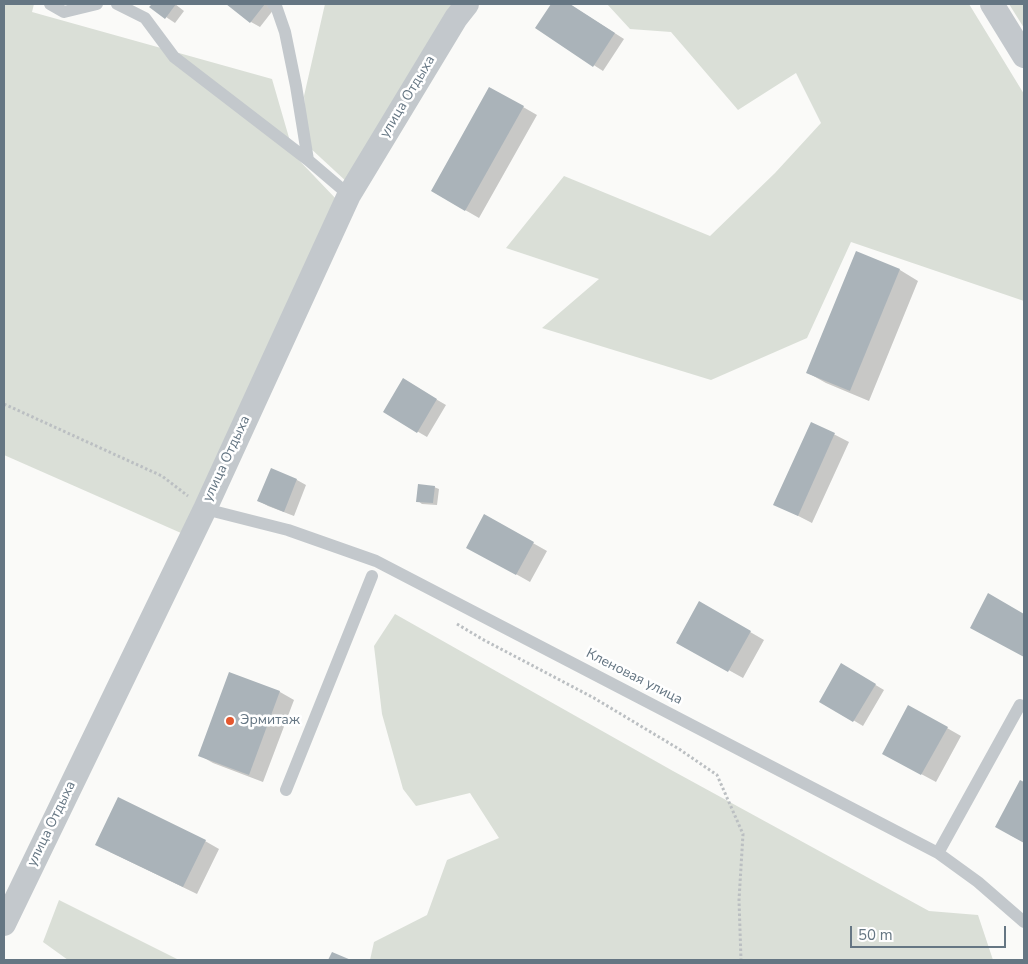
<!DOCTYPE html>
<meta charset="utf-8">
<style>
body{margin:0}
#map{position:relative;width:1028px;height:964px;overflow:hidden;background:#fafaf8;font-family:"Nunito Sans",sans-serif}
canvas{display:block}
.frame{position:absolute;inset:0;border:5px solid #657683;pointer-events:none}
.scale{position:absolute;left:850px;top:926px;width:156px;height:22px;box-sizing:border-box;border:2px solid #657683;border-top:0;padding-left:6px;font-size:15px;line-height:18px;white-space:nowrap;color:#657683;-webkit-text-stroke:4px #fff;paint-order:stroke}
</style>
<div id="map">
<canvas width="1028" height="964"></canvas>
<div class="frame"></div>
<div class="scale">50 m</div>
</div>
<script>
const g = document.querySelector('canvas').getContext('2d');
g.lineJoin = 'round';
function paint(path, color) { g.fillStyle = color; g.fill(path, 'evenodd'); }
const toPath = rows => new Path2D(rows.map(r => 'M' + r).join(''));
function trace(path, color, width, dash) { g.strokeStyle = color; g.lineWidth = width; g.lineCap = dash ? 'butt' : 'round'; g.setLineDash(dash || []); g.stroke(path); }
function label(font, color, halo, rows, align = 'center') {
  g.font = font + ' "Nunito Sans",sans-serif'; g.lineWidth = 5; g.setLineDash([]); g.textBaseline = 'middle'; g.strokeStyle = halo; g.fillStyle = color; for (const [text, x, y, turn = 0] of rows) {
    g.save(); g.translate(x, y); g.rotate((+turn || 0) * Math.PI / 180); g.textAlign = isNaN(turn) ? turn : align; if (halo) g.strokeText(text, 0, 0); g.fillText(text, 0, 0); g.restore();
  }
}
paint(toPath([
 [4,4,34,4,32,12,272,79,294,155,338,201,181,533,4,455],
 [325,4,459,4,348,183,308,146,304,96],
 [607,4,969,4,1024,94,1024,301,851,242,807,338,711,380,542,328,599,279,506,248,564,176,710,236,775,173,821,123,796,73,738,110,671,32,630,29],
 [1009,4,1024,4,1024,28],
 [395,614,673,771,929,911,978,915,993,960,370,960,374,942,427,915,447,860,499,838,470,793,416,806,403,789,382,714,374,646],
 [59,900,179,960,68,960,43,942]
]), '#dadfd7');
paint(toPath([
 [154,4,175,4,184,11,175,23,151,7],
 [228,4,267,4,274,9,260,27,251,22],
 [552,4,569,4,624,39,603,71,536,28],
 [490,88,537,115,479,218,432,191],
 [857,253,900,270,918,281,869,401,826,383,808,373],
 [403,380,446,405,427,437,384,412],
 [812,423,849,442,812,523,775,504],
 [271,470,297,480,306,485,294,516,268,506,259,501],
 [434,487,439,489,437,505,422,504,418,501],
 [485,516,547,551,530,582,468,547],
 [700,603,764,640,743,678,678,642],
 [842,665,884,690,863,726,821,701],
 [230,673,280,692,294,700,263,782,213,763,199,755],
 [947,728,961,736,936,782,897,761],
 [1020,781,1024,784,1024,842,1010,835],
 [205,841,219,849,197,894,110,852]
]), '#0003');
paint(toPath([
 [152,4,176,4,165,19,149,7],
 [226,4,265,4,250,23],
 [551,4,570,4,615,33,593,67,535,28],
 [489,87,524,106,465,211,431,191],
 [856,251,900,269,850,391,806,373],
 [403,378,437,399,417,433,383,412],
 [811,422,835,433,798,516,773,505],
 [271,468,297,479,284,512,257,501],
 [418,484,435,486,433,503,416,502],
 [484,514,534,542,516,575,466,548],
 [988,593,1024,614,1024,657,970,628],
 [699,601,751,631,728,672,676,643],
 [841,663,876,684,853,722,819,702],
 [229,672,280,691,249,775,198,756],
 [908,705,948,727,921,775,882,754],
 [1020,780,1024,782,1024,843,995,827],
 [118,797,206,840,183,887,95,845],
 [332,952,351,960,328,960]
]), '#aab3b9');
trace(toPath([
 [4,404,162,476,188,496],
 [457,624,482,639,594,698,679,749,717,775,743,834,739,900,741,960]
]), '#bbbfc2', 3, [2.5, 2.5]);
trace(toPath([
 [50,4,64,12,97,4],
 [117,4,145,18,174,57,308,160],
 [273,4,276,6,285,32,296,86,308,160,349,195],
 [205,509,288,530,376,561,938,853,978,882,1024,922],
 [286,790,372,576],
 [938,853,1020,705]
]), '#c3c8cc', 12);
trace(toPath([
 [992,4,1024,56],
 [4,924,205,509,349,195,456,18,467,4]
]), '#c3c8cc', 24);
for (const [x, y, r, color] of [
 [230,721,5,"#e4572e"]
]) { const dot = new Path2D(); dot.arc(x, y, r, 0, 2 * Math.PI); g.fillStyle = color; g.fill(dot); trace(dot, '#fff', 2); }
label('14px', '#657683', '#fff', [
 ["улица Отдыха",408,97,-59],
 ["улица Отдыха",227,459,-65],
 ["Кленовая улица",634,677,27],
 ["улица Отдыха",52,824,-64]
]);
label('14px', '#657683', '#fff', [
 ["Эрмитаж",240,721]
], 'left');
</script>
